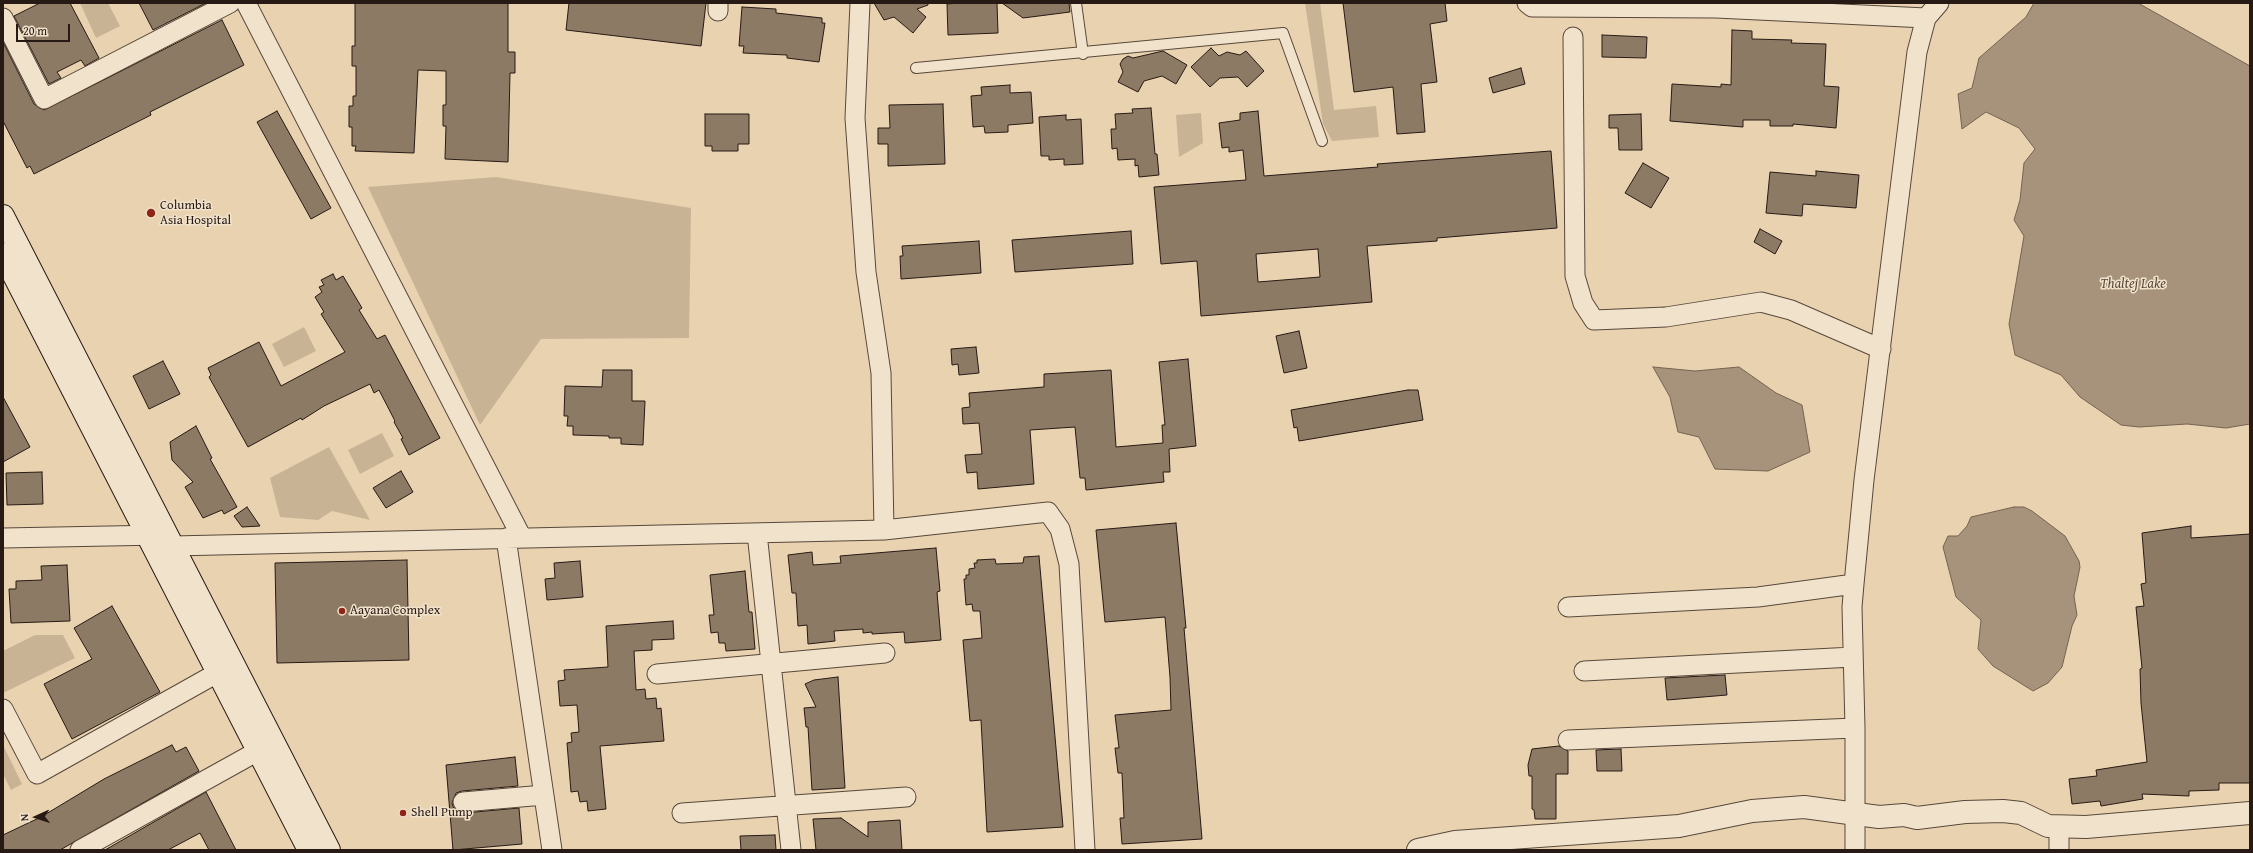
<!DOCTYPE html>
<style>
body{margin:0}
#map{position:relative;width:2253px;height:853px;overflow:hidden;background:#e9d2af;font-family:"Gentium Book Plus",serif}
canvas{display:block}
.frame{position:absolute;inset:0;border:4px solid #271a15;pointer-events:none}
.north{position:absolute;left:16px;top:797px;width:40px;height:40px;-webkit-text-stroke:3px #f1e2cb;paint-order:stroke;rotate:267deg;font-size:11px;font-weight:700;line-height:16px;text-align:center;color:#271a15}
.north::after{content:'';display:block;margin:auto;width:14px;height:18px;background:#271a15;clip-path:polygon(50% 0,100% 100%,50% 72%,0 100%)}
.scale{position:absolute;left:16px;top:24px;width:54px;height:18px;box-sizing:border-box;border:2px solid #271a15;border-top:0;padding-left:5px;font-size:12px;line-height:14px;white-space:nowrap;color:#271a15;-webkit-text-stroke:3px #f1e2cb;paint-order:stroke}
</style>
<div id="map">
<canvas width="2253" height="853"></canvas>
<div class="frame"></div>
<div class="north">N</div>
<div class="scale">20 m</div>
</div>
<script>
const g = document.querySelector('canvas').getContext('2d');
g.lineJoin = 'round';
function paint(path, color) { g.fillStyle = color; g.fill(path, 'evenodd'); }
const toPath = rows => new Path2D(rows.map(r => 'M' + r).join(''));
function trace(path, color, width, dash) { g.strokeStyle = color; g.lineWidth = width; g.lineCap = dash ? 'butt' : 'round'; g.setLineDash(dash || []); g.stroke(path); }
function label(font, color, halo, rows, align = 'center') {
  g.font = font + ' "Gentium Book Plus",serif'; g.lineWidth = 3; g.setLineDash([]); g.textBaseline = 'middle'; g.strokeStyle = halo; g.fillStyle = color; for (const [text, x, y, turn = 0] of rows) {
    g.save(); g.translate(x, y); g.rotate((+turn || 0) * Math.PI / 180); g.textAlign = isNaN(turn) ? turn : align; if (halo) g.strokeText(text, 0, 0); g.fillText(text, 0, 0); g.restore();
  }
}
paint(toPath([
 [80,3,108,3,120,26,96,38],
 [1305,3,1320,3,1334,110,1376,106,1379,137,1332,141,1323,124],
 [1201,113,1203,143,1179,157,1176,115],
 [496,177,691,208,689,338,541,339,480,425,368,187],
 [304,327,316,351,284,367,272,344],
 [382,433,394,456,360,474,348,450],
 [329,447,370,520,332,511,318,520,280,517,270,478],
 [35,635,63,635,75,658,3,693,3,651],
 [3,745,22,784,11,790,3,774]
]), '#c8b395');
const water = toPath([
 [2034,3,2138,3,2250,66,2250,424,2226,428,2187,424,2139,427,2121,425,2080,397,2061,375,2015,355,2009,324,2024,236,2014,220,2020,200,2024,163,2035,149,2019,128,1986,112,1962,129,1958,94,1972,88,1979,58,2026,17,2034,3],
 [1653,367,1695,371,1739,367,1776,393,1802,405,1810,452,1768,471,1715,469,1699,437,1678,432,1670,397,1653,367],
 [2014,507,2024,507,2032,511,2065,536,2079,561,2080,567,2074,596,2077,615,2072,626,2062,667,2048,683,2033,691,1993,666,1978,649,1981,620,1956,597,1943,547,1948,536,1958,536,1967,526,1971,517,2014,507]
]);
paint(water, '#a7937b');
trace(water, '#746352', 1);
const building = toPath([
 [40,3,70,3,99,58,85,66,81,60,57,72,61,78,49,84,14,16,40,3],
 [139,3,206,3,153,30,139,3],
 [355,3,508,3,508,52,515,52,515,73,510,73,508,162,445,159,446,126,443,126,443,105,446,105,446,71,418,70,414,153,355,151,356,146,352,146,352,127,349,127,349,106,353,106,353,96,356,96,356,66,352,66,352,46,355,46,355,3],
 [569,3,706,3,701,46,566,30,569,3],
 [874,3,928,3,928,5,917,9,926,17,913,33,894,17,884,20,874,3],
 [958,3,997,3,998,33,948,35,947,4,958,3],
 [1002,3,1069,3,1070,12,1023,18,1002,3],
 [1343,3,1445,3,1447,21,1430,24,1437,82,1421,84,1425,132,1397,134,1393,87,1354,92,1343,3],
 [742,7,776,9,776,13,822,18,822,23,825,23,819,62,787,58,787,55,743,53,744,46,739,46,742,7],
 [222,20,244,65,150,112,151,115,34,174,30,166,27,168,3,121,3,42,34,104,44,110,222,20],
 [1732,30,1752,31,1752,39,1792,40,1791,43,1826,44,1824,86,1839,87,1836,128,1793,124,1793,126,1770,126,1770,120,1743,120,1743,127,1670,121,1672,84,1721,87,1721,84,1731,85,1732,30],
 [1602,35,1647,37,1646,58,1602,57,1602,35],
 [1211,48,1219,56,1227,52,1240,55,1246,51,1264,71,1247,87,1238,77,1220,78,1210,87,1191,67,1211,48],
 [1163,51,1187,65,1176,84,1162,76,1144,81,1138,92,1118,82,1123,72,1120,64,1123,59,1128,56,1133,58,1163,51],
 [1521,68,1525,84,1493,93,1489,78,1521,68],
 [1010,85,1010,93,1031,92,1033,123,1008,125,1008,132,985,133,984,126,973,127,971,96,982,95,981,87,1010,85],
 [943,104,945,164,888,166,888,144,878,144,878,128,890,128,889,105,943,104],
 [1151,108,1155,154,1157,154,1159,175,1139,177,1138,165,1135,166,1135,159,1118,160,1117,148,1112,149,1111,129,1116,129,1115,114,1133,113,1132,109,1151,108],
 [277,111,331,208,311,219,257,122,277,111],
 [1258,111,1264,176,1378,167,1377,164,1551,151,1557,228,1437,238,1437,241,1367,246,1372,302,1201,316,1197,261,1161,264,1154,187,1246,180,1243,150,1229,152,1229,147,1222,148,1219,123,1240,120,1240,113,1258,111],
 [1318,249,1320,277,1258,282,1256,254,1318,249],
 [705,114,749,114,749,144,738,144,738,151,712,151,712,146,705,146,705,114],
 [1641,114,1642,150,1619,150,1618,128,1609,128,1609,115,1641,114],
 [1066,115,1066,120,1081,119,1083,164,1064,165,1064,159,1049,160,1049,156,1041,156,1039,117,1066,115],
 [1643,163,1669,178,1651,208,1625,193,1643,163],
 [1816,171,1859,175,1856,208,1803,204,1802,216,1766,213,1770,172,1816,176,1816,171],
 [1760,229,1782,241,1775,254,1754,242,1760,229],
 [1131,231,1133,264,1015,272,1012,240,1131,231],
 [979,241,981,273,901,279,900,256,903,256,902,246,979,241],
 [333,274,336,280,343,276,362,308,359,310,377,339,385,335,440,438,409,455,401,439,403,438,394,422,395,421,379,390,374,393,370,384,324,406,302,420,301,418,248,447,209,377,211,375,208,368,259,342,281,386,345,352,321,314,324,312,315,297,322,292,319,287,324,285,321,280,333,274],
 [1299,331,1307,368,1284,373,1276,336,1299,331],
 [976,347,979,373,959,375,958,364,952,365,951,349,976,347],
 [1188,359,1196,446,1169,449,1170,472,1163,472,1164,482,1086,490,1085,478,1080,478,1075,427,1030,430,1034,484,978,489,977,472,967,473,965,455,982,454,979,423,963,424,962,408,970,407,969,393,1044,387,1044,374,1111,370,1116,447,1163,443,1162,425,1165,425,1159,362,1188,359],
 [163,361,180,394,149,409,133,376,163,361],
 [603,370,632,370,632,401,645,401,643,445,621,444,621,438,609,438,609,436,573,435,573,426,567,426,568,416,564,416,565,386,602,387,603,370],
 [1408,390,1418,390,1423,420,1299,441,1297,427,1294,428,1291,410,1408,390],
 [3,397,30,447,3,462,3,397],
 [196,426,212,458,210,459,237,507,224,514,222,510,203,518,185,487,193,482,172,460,170,442,196,426],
 [401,471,413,492,386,508,373,488,401,471],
 [42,472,43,504,7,505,6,473,42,472],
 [247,507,260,526,242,527,234,516,247,507],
 [1176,523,1186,628,1184,628,1202,839,1122,844,1120,818,1124,818,1122,773,1118,773,1115,748,1119,748,1115,715,1171,710,1170,677,1165,617,1105,622,1096,530,1176,523],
 [2191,526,2191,538,2250,534,2250,783,2219,783,2219,790,2189,791,2189,796,2142,794,2143,799,2101,806,2100,801,2072,804,2069,779,2097,776,2096,770,2147,762,2141,703,2140,669,2142,668,2136,607,2144,606,2141,584,2146,583,2142,533,2191,526],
 [936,548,940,591,937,592,941,640,905,643,904,632,872,634,872,632,863,633,863,629,834,631,835,641,808,644,807,625,798,626,796,593,792,593,788,555,812,552,813,565,841,563,840,556,936,548],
 [1039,556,1063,827,987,832,981,720,970,721,963,640,982,638,980,611,973,611,972,604,966,605,964,579,966,579,966,575,969,575,969,569,975,568,974,563,977,563,977,560,995,559,996,564,1023,563,1024,557,1039,556],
 [407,560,409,660,277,663,275,563,407,560],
 [580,561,583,597,547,600,545,579,555,578,554,563,580,561],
 [67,565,70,621,11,623,9,589,16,589,16,581,42,580,41,566,67,565],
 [745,571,749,612,752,612,755,649,726,651,725,643,719,643,718,632,711,633,709,615,714,615,710,575,745,571],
 [112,606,160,692,72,739,44,684,92,659,74,628,112,606],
 [673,621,674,639,652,640,652,650,634,651,636,690,645,689,646,699,656,698,657,709,661,708,664,741,600,746,606,809,588,811,587,801,580,802,578,791,571,792,567,743,572,742,571,733,579,732,577,705,560,706,558,681,565,680,564,670,608,667,606,626,673,621],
 [1725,675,1727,695,1667,700,1665,678,1725,675],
 [838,677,845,788,812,790,808,727,806,727,804,708,816,707,805,684,814,680,838,677],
 [172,745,176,752,186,747,199,771,60,850,3,850,3,835,41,817,104,779,172,745],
 [1559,746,1568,751,1568,774,1556,774,1556,819,1535,819,1534,810,1532,809,1532,776,1529,776,1528,765,1532,749,1559,746],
 [1621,749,1622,771,1597,771,1596,750,1621,749],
 [515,757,518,786,462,791,456,793,452,803,454,809,464,813,519,808,522,844,453,850,446,765,515,757],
 [206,792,236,850,209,850,200,833,168,850,105,850,206,792],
 [841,818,868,837,868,822,900,820,902,850,816,850,813,819,841,818],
 [775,835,776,850,741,850,740,836,775,835]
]);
paint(building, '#8c7a65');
trace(building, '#271a15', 1);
const service = toPath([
 [1076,3,1083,54],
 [916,68,1283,33,1322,141]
]);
const minor = toPath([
 [246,3,522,538],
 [860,3,855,118,866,272,881,373,884,530],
 [1527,3,1532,7,1716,8,1926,18],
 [718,11,718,3],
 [3,18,44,99,230,3],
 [1573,37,1575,276,1583,303,1594,320,1666,317,1761,302,1791,310,1881,349],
 [757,533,791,850],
 [3,538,162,535],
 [506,538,552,850],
 [173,546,884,530,1048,512,1060,529,1069,564,1085,850],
 [1568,607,1758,597,1854,584],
 [1584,671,1853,657],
 [657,674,885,653],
 [3,709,37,774,219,672],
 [1568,740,1855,728],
 [463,802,544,795],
 [682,813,906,797],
 [80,850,258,751],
 [1855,850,1855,728,1852,607,1854,584,1864,480,1917,52,1926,18,1939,3],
 [2059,850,2059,826]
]);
const tertiary = toPath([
 [1418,850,1455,842,1679,826,1752,811,1804,807,1879,817,1904,815,1917,818,1965,812,2003,811,2021,813,2048,826,2086,827,2250,813]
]);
const secondary = toPath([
 [3,216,329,850],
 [3,254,309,850]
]);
trace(service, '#58483c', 12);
trace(minor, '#58483c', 21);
trace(tertiary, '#58483c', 24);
trace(secondary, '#271a15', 24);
trace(service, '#f1e2cb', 10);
trace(minor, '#f1e2cb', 19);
trace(tertiary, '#f1e2cb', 22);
trace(secondary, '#f1e2cb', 22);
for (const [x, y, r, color] of [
 [151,213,5,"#8f2418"],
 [342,611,4,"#8f2418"],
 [403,813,4,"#8f2418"]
]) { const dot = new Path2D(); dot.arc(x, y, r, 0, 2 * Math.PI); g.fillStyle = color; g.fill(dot); trace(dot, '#f1e2cb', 1.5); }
label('13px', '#271a15', '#f1e2cb', [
 ["Columbia",160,206],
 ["Asia Hospital",160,221],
 ["Aayana Complex",350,611],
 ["Shell Pump",411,813]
], 'left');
label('italic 14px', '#5a4a3e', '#f1e2cb', [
 ["Thaltej Lake",2133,284]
]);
</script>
